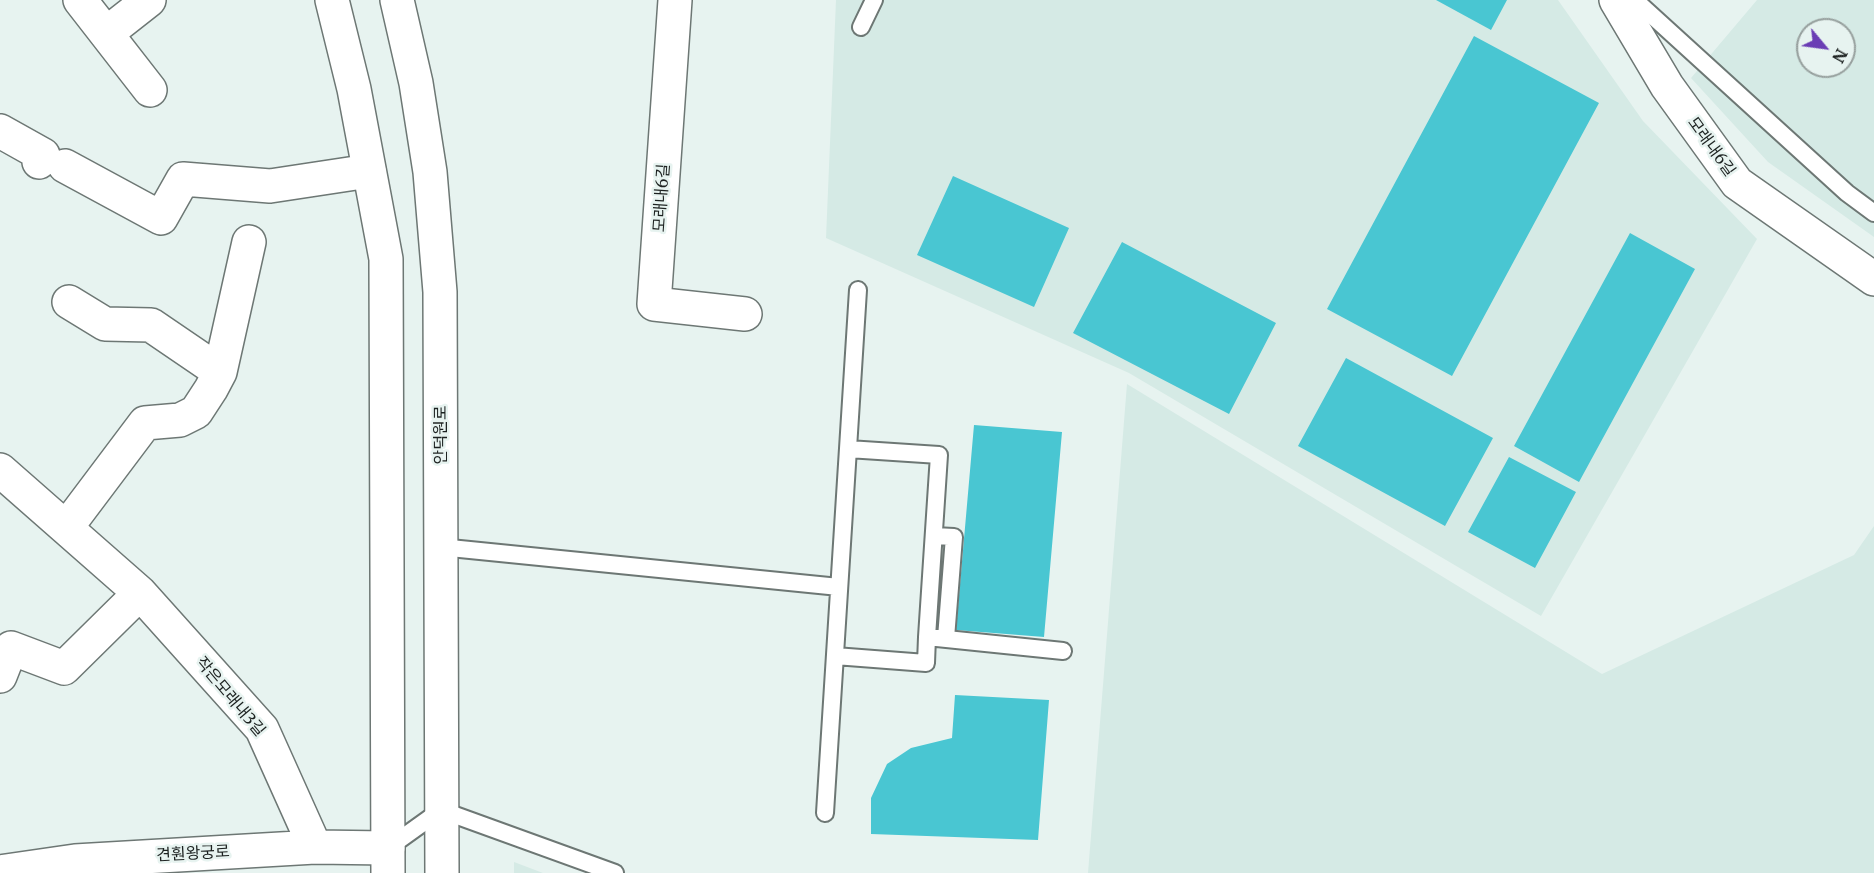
<!DOCTYPE html>
<meta charset="utf-8">
<style>
body{margin:0}
#map{position:relative;width:1874px;height:873px;overflow:hidden;background:#e7f3f0;font-family:Merriweather,serif}
canvas{display:block}
.north{position:absolute;left:1796px;top:18px;width:60px;height:60px;box-sizing:border-box;background:#e7f3f0;border:2px solid #969f9d;border-radius:50%;rotate:119deg;font-size:16px;font-weight:700;line-height:24px;text-align:center;color:#1c2120}
.north::after{content:'';display:block;margin:auto;width:21px;height:27px;background:#6a3db4;clip-path:polygon(50% 0,100% 100%,50% 72%,0 100%)}
</style>
<div id="map">
<canvas width="1874" height="873"></canvas>
<div class="north">N</div>
</div>
<script>
const g = document.querySelector('canvas').getContext('2d');
g.lineJoin = 'round';
function paint(path, color) { g.fillStyle = color; g.fill(path, 'evenodd'); }
const toPath = rows => new Path2D(rows.map(r => 'M' + r).join(''));
function trace(path, color, width, dash) { g.strokeStyle = color; g.lineWidth = width; g.lineCap = dash ? 'butt' : 'round'; g.setLineDash(dash || []); g.stroke(path); }
function label(font, color, halo, rows, align = 'center') {
  g.font = font + ' Merriweather,"Noto Sans KR",serif'; g.lineWidth = 5; g.setLineDash([]); g.textBaseline = 'middle'; g.strokeStyle = halo; g.fillStyle = color; for (const [text, x, y, turn = 0] of rows) {
    g.save(); g.translate(x, y); g.rotate((+turn || 0) * Math.PI / 180); g.textAlign = isNaN(turn) ? turn : align; if (halo) g.strokeText(text, 0, 0); g.fillText(text, 0, 0); g.restore();
  }
}
paint(toPath([
 [836,0,1558,0,1643,121,1757,239,1541,616,1129,373,826,238],
 [1757,0,1874,0,1874,237,1768,162,1691,78],
 [1808,30,1844,30,1844,66,1808,66],
 [1127,384,1602,674,1854,555,1874,526,1874,873,1088,873],
 [514,862,543,873,514,873]
]), '#d5eae5');
paint(toPath([
 [1436,0,1507,0,1491,30],
 [1474,36,1599,103,1452,376,1327,309],
 [953,176,1069,228,1034,307,917,255],
 [1630,233,1695,269,1579,482,1514,446],
 [1122,242,1276,323,1229,414,1073,333],
 [1346,358,1493,438,1445,526,1298,446],
 [974,425,1062,432,1044,637,956,630],
 [1509,457,1576,492,1535,568,1468,532],
 [955,695,1049,700,1038,840,871,834,871,798,887,764,911,748,952,738]
]), '#49c6d2');
const service = toPath([
 [1635,0,1847,193,1874,213],
 [861,27,874,0],
 [848,449,939,455,927,637,1063,651],
 [934,536,954,537,946,638],
 [440,547,839,587],
 [835,656,926,663,927,637],
 [825,813,858,290],
 [388,848,441,810,615,873]
]);
const minor = toPath([
 [80,0,150,90],
 [675,0,654,304,745,314],
 [1616,0,1667,86,1737,183,1874,279],
 [107,33,149,0],
 [0,131,43,155,39,162],
 [65,166,161,218,183,179,270,186,369,171],
 [69,302,105,324,151,325,220,372],
 [0,470,140,593,262,729,315,847],
 [66,528,145,423,180,420,196,412,211,389,220,372,249,242],
 [0,676,11,648,64,668,140,593],
 [0,872,75,861,315,847,388,848]
]);
const tertiary = toPath([
 [332,0,354,89,386,259,388,873],
 [397,0,416,83,430,172,440,292,442,873]
]);
trace(service, '#6d7774', 20);
trace(minor, '#6d7774', 36);
trace(tertiary, '#6d7774', 36);
trace(service, '#fff', 16);
trace(minor, '#fff', 33);
trace(tertiary, '#fff', 33);
label('16px', '#1c2120', '#e7f3f0', [
 ["모래내6길",1711,147,54],
 ["모래내6길",662,198,-86],
 ["안덕원로",441,435,-90],
 ["작은모래내3길",230,697,50],
 ["견훤왕궁로",193,854,-3]
]);
</script>
